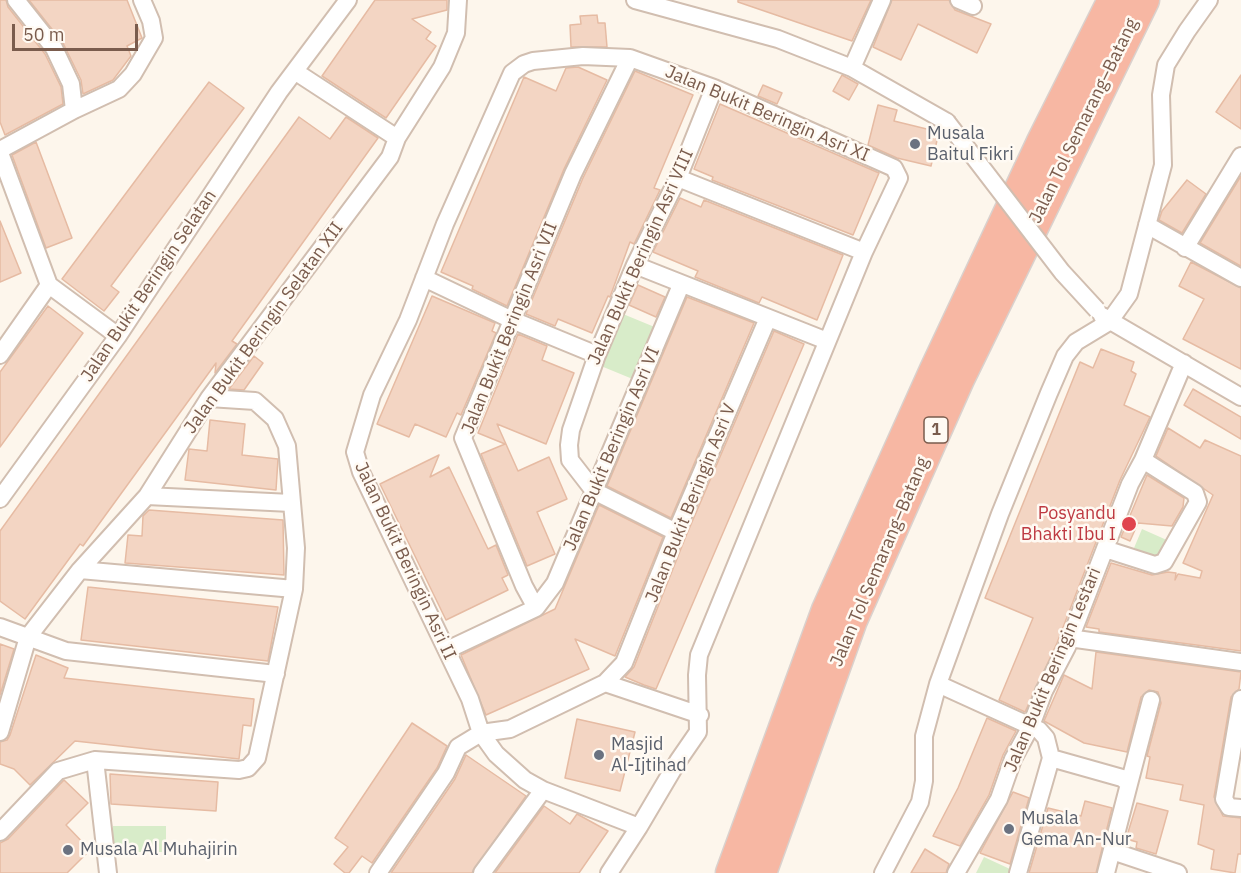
<!DOCTYPE html>
<meta charset="utf-8">
<style>
body{margin:0}
#map{position:relative;width:1241px;height:873px;overflow:hidden;background:#fdf6ec;font-family:"IBM Plex Sans",sans-serif}
canvas{display:block}
.scale{position:absolute;left:12px;top:24px;width:126px;height:27px;box-sizing:border-box;border:3px solid #7a5c4d;border-top:0;padding-left:8px;font-size:18px;line-height:21px;white-space:nowrap;color:#7a5c4d;-webkit-text-stroke:4px #fffaf3;paint-order:stroke}
</style>
<div id="map">
<canvas width="1241" height="873"></canvas>
<div class="scale">50 m</div>
</div>
<script>
const g = document.querySelector('canvas').getContext('2d');
g.lineJoin = 'round';
function paint(path, color) { g.fillStyle = color; g.fill(path, 'evenodd'); }
const toPath = rows => new Path2D(rows.map(r => 'M' + r).join(''));
function trace(path, color, width, dash) { g.strokeStyle = color; g.lineWidth = width; g.lineCap = dash ? 'butt' : 'round'; g.setLineDash(dash || []); g.stroke(path); }
function label(font, color, halo, rows, align = 'center') {
  g.font = font + ' "IBM Plex Sans",sans-serif'; g.lineWidth = 5; g.setLineDash([]); g.textBaseline = 'middle'; g.strokeStyle = halo; g.fillStyle = color; for (const [text, x, y, turn = 0] of rows) {
    g.save(); g.translate(x, y); g.rotate((+turn || 0) * Math.PI / 180); g.textAlign = isNaN(turn) ? turn : align; if (halo) g.strokeText(text, 0, 0); g.fillText(text, 0, 0); g.restore();
  }
}
paint(toPath([
 [623,314,657,328,635,380,601,366],
 [1142,529,1169,541,1160,561,1134,548],
 [113,826,166,826,166,852,113,852],
 [984,857,1010,869,1008,873,976,873]
]), '#d8ecc9');
const building = toPath([
 [0,0,6,0,8,7,45,54,61,87,63,104,5,135,0,122,0,0],
 [29,0,127,0,142,38,127,46,131,56,113,80,83,94,81,80,63,43,29,0],
 [375,0,447,0,447,10,412,19,431,32,426,39,436,46,386,118,322,76,375,0],
 [738,0,871,0,852,41,738,2,738,0],
 [892,0,949,0,955,10,991,24,977,53,918,24,901,60,873,47,892,0],
 [597,15,598,23,605,23,607,47,571,47,570,25,581,24,580,16,597,15],
 [578,67,607,80,564,169,507,306,472,289,473,286,441,272,524,77,556,91,566,68,578,67],
 [635,71,693,95,654,188,660,190,634,244,630,242,610,297,608,296,592,333,558,319,555,326,526,314,583,178,635,71],
 [842,75,858,84,849,100,833,91,842,75],
 [1241,75,1241,129,1216,112,1241,75],
 [209,82,244,108,111,286,119,292,104,311,62,279,209,82],
 [763,85,782,93,777,104,758,96,763,85],
 [720,104,879,173,853,235,712,180,713,177,694,169,720,104],
 [878,105,897,110,894,121,939,132,931,166,897,158,868,145,878,105],
 [299,117,330,139,346,117,378,138,232,341,237,344,215,373,216,363,83,546,80,544,25,619,0,601,0,531,299,117],
 [36,142,72,238,46,248,12,155,36,142],
 [1241,176,1241,266,1200,243,1241,176],
 [1187,180,1206,194,1182,233,1159,220,1162,211,1187,180],
 [680,198,701,207,704,200,843,255,817,320,762,297,759,303,695,277,698,271,653,252,680,198],
 [0,221,21,273,0,282,0,221],
 [1191,262,1241,288,1241,369,1183,339,1204,299,1179,286,1191,262],
 [638,285,665,297,656,317,629,305,638,285],
 [432,296,495,323,492,331,496,333,461,415,457,413,446,437,415,424,409,437,377,424,432,296],
 [687,297,754,323,671,518,607,486,687,297],
 [48,306,83,333,0,447,0,372,48,306],
 [774,331,804,344,656,689,644,685,625,677,634,667,686,536,774,331],
 [518,334,547,346,542,360,574,373,546,444,497,424,518,471,549,457,567,499,537,512,555,554,527,566,481,454,505,444,478,433,518,334],
 [1101,349,1134,362,1131,371,1136,374,1124,405,1150,417,1120,480,1057,643,1025,712,999,700,1033,618,985,598,1080,362,1093,368,1101,349],
 [254,356,263,363,244,390,229,389,254,356],
 [1193,389,1241,417,1241,439,1184,405,1193,389],
 [210,420,245,424,242,455,278,459,276,490,185,480,189,449,207,451,210,420],
 [1168,428,1200,448,1205,440,1241,456,1241,651,1099,632,1099,629,1086,627,1111,563,1152,575,1168,572,1176,573,1175,580,1178,574,1200,578,1202,571,1183,563,1213,495,1156,456,1168,428],
 [439,455,430,477,449,467,488,549,496,545,508,575,502,578,508,590,446,620,380,484,439,455],
 [1147,475,1184,498,1183,507,1172,526,1138,523,1130,541,1121,537,1147,475],
 [599,505,663,537,615,656,575,639,589,669,486,715,461,655,555,609,599,505],
 [149,510,283,520,284,575,125,563,128,535,142,536,143,516,149,510],
 [88,587,278,607,268,661,81,640,88,587],
 [0,644,14,649,0,695,0,644],
 [1096,652,1241,672,1239,689,1231,697,1214,797,1223,816,1241,818,1241,854,1238,854,1235,873,1211,869,1214,850,1198,844,1204,805,1180,800,1183,785,1146,778,1150,757,1147,756,1161,703,1158,692,1149,690,1141,697,1127,752,1084,743,1044,721,1064,675,1092,689,1096,652],
 [36,655,68,668,64,678,254,699,251,726,243,725,239,759,75,741,30,785,14,769,0,764,0,742,7,740,10,735,36,655],
 [987,718,1016,731,1003,755,989,795,960,846,933,836,958,788,987,718],
 [577,719,635,732,620,791,565,778,577,719],
 [412,723,447,746,437,768,372,863,362,856,349,873,345,873,334,864,348,847,335,838,412,723],
 [466,755,526,796,472,873,391,873,455,779,466,755],
 [110,774,218,782,216,811,111,804,110,774],
 [64,780,88,803,66,825,90,850,67,873,0,873,0,843,8,839,64,780],
 [1013,792,1029,798,1010,864,980,853,1013,792],
 [1085,801,1112,808,1096,873,1029,873,1048,808,1081,816,1085,801],
 [1137,803,1168,811,1156,854,1136,848,1137,842,1126,839,1137,803],
 [544,806,570,824,577,814,608,831,579,873,495,873,544,806],
 [925,849,949,864,946,873,911,873,925,849]
]);
paint(building, '#f3d5c3');
trace(building, '#e6bba3', 1.5);
const minor = toPath([
 [16,0,54,48,71,84,74,110],
 [635,0,778,39,852,68,947,122],
 [959,0,973,6],
 [852,68,882,0],
 [397,138,442,67,456,33,458,0],
 [0,150,74,110,119,89,133,74,154,38,151,21,142,0],
 [0,153,49,285,118,336],
 [678,178,864,252],
 [1147,225,1241,278],
 [1185,248,1241,156],
 [635,265,827,341],
 [424,278,512,320,597,355],
 [1102,316,1241,397],
 [0,355,49,285],
 [147,496,291,503],
 [0,499,118,336,279,92,348,0],
 [676,532,594,491,570,460,569,445,571,430,597,355,635,265,678,178,714,88],
 [1105,549,1155,565,1164,562,1198,502,1195,493,1143,460],
 [80,570,294,589],
 [536,608,555,583,681,285],
 [0,627,66,651,276,674],
 [1069,638,1241,662],
 [447,650,536,608,524,586,463,438,573,174,630,58],
 [605,683,624,663,676,532,768,318],
 [938,684,1039,730,1046,738,1051,758,1122,778,1129,784,1106,873],
 [1241,699,1224,799,1229,807,1241,808],
 [0,732,28,637,80,570,147,496,209,398,390,157,397,138,296,72],
 [95,760,108,873],
 [1129,784,1151,700],
 [0,832,58,771,95,760,239,770,248,768,257,758,294,589,296,548,287,446,275,419,255,401,209,398],
 [1112,851,1178,873],
 [378,873,446,773,458,747,481,733,510,729,605,683,700,715],
 [482,873,543,790],
 [609,873,639,827,678,761,698,732,697,675,699,655,864,252,899,178,894,168,714,88,630,58,583,56,533,61,524,64,512,73,445,224,408,320,372,395,355,452,361,472,470,699,481,733,496,754,525,780,543,790,639,827],
 [883,873,920,802,924,781,924,736,938,684,1000,514,1049,393,1065,356,1076,342,1109,322,1129,294,1163,165,1161,95,1166,65,1187,31,1209,0],
 [956,873,999,799,1013,759,1031,726,1044,691,1067,647,1130,484,1143,460,1184,363],
 [1018,873,1051,758]
]);
const motorway = toPath([
 [731,873,827,610,934,372,1041,144,1113,0],
 [761,873,852,620,959,379,1144,0]
]);
trace(minor, '#d1beb0', 20);
trace(motorway, '#dad1cd', 33);
trace(minor, '#fff', 16);
trace(motorway, '#f7b7a3', 30);
const minorBridge = toPath([
 [947,122,1062,272,1097,310]
]);
trace(minorBridge, '#d1beb0', 20, []);
trace(minorBridge, '#fff', 16);
for (const [x, y, r, color] of [
 [915,144,6,"#6b7280"],
 [1129,524,8,"#e0444e"],
 [599,755,6,"#6b7280"],
 [1009,829,6,"#6b7280"],
 [68,850,6,"#6b7280"]
]) { const dot = new Path2D(); dot.arc(x, y, r, 0, 2 * Math.PI); g.fillStyle = color; g.fill(dot); trace(dot, '#fffaf3', 2); }
for (const [x, y, w] of [
 [936,430,24]
]) { const box = new Path2D(); box.roundRect(x - w / 2, y - 13, w, 26, 4.5); g.fillStyle = '#fffaf3'; g.fill(box); trace(box, '#7a5c4d', 1.5); }
label('bold 16px', '#7a5c4d', null, [
 ["1",936,430]
]);
label('18px', '#7a5c4d', '#fffaf3', [
 ["Jalan Bukit Beringin Asri XI",767,114,23],
 ["Jalan Tol Semarang–Batang",1084,121,-64],
 ["Jalan Bukit Beringin Asri VIII",641,257,-66],
 ["Jalan Bukit Beringin Selatan",149,286,-56],
 ["Jalan Bukit Beringin Selatan XII",264,328,-54],
 ["Jalan Bukit Beringin Asri VII",510,328,-68],
 ["Jalan Bukit Beringin Asri VI",612,449,-67],
 ["Jalan Bukit Beringin Asri V",691,503,-68],
 ["Jalan Bukit Beringin Asri II",405,561,65],
 ["Jalan Tol Semarang–Batang",880,562,-67],
 ["Jalan Bukit Beringin Lestari",1053,670,-67]
]);
label('18px', '#5b616d', '#fffaf3', [
 ["Musala",927,134],
 ["Baitul Fikri",927,155],
 ["Masjid",611,745],
 ["Al-Ijtihad",611,766],
 ["Musala",1021,819],
 ["Gema An-Nur",1021,840],
 ["Musala Al Muhajirin",80,850]
], 'left');
label('18px', '#be3a42', '#fffaf3', [
 ["Posyandu",1116,514],
 ["Bhakti Ibu I",1116,535]
], 'right');
</script>
